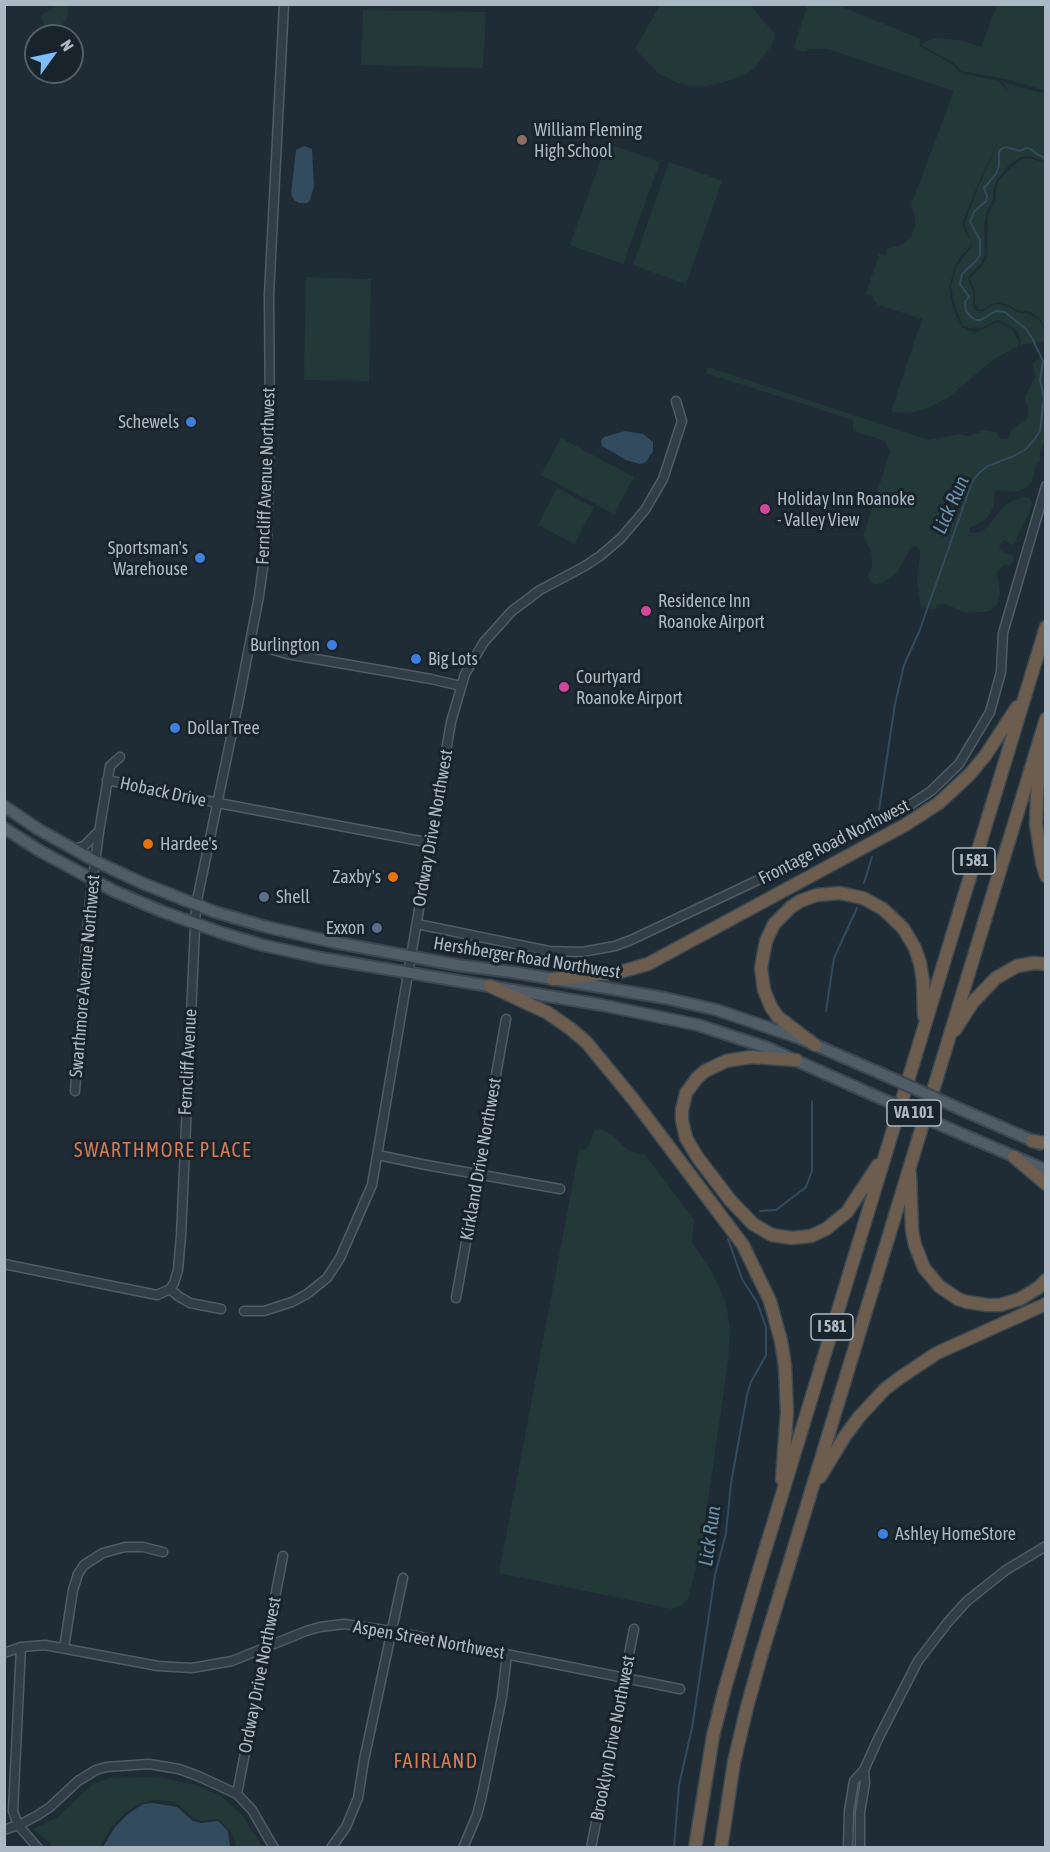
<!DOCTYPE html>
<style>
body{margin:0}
#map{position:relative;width:1050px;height:1852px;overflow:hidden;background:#1f2c36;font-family:"Asap Condensed",sans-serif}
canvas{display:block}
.frame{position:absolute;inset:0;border:6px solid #acb9c4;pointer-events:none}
.north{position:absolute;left:24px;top:24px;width:60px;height:60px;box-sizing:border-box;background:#18232b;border:2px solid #535f68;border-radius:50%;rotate:57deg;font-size:16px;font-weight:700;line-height:24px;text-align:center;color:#acb9c4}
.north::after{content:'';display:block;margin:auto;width:21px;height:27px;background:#7cbef9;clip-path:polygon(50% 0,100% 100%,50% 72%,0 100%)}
</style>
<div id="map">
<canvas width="1050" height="1852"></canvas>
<div class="frame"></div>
<div class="north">N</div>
</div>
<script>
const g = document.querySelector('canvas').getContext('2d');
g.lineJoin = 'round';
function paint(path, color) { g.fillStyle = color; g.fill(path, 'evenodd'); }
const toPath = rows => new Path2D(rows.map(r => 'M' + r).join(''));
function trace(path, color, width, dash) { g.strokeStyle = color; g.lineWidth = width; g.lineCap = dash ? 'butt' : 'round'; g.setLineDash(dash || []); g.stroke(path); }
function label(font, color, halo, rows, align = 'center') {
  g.font = font + ' "Asap Condensed",sans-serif'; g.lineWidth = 6; g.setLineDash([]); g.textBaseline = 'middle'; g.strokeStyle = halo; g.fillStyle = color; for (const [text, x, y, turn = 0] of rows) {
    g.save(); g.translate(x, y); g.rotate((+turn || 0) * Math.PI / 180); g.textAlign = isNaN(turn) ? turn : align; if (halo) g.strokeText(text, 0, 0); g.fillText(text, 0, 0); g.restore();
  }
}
paint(toPath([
 [29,5,69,5,67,19,61,25,47,27,43,23,41,16,46,12,56,7,50,5],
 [660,5,750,5,775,34,772,45,754,69,738,77,719,84,706,86,690,86,678,83,658,73,635,49],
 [807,5,837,5,921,39,919,46,951,63,960,73,998,81,1009,92,1002,82,1045,94,1045,161,1030,156,1021,157,1008,166,997,180,993,189,993,199,986,214,984,225,985,255,980,265,969,275,968,279,973,291,973,304,975,310,982,312,992,305,999,304,1009,307,1016,312,1030,314,1040,321,1045,332,1045,341,1020,345,1021,340,1018,333,1013,327,998,320,993,322,984,327,969,328,963,325,955,307,951,286,956,268,963,257,971,249,972,244,964,224,980,183,1001,136,979,182,962,224,964,230,971,242,970,247,961,256,955,267,949,287,953,308,962,327,969,331,977,332,997,322,1013,330,1019,342,1017,346,993,360,950,396,931,407,911,413,891,412,922,319,876,304,876,302,873,301,874,297,866,294,879,254,886,256,887,249,904,244,911,237,915,227,915,216,911,205,954,91,828,49,810,49,803,52,794,48],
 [997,5,1042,5,1046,16,1045,91,1011,80,962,71,951,61,921,45,924,42,937,38,959,40,981,47],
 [363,10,486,12,483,68,361,65],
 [607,143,660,162,623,264,570,245],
 [1029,158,1045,163,1045,328,1041,320,1031,312,1017,310,1009,305,1000,302,992,304,982,310,979,310,975,304,975,291,970,280,971,277,982,266,987,257,988,215,996,199,996,189,999,180,1011,168,1022,159],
 [669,162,722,181,686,284,633,265],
 [306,277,371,279,369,381,304,380],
 [1045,358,1045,441,1040,451,1040,460,1035,468,1032,482,1024,489,1015,492,997,490,994,494,994,504,990,514,983,521,969,528,969,531,971,533,977,533,985,529,1003,507,1012,501,1025,497,1030,498,1032,502,1030,511,1014,544,1012,545,1004,540,999,546,1001,551,1012,555,1014,560,1012,563,1009,565,1003,565,997,571,1000,594,998,603,990,611,983,612,967,613,945,604,937,605,934,610,921,607,917,582,920,555,920,550,918,547,915,546,910,549,899,570,893,576,883,582,875,585,871,582,868,576,872,566,872,557,870,548,863,537,890,451,885,441,853,431,853,420,706,373,708,367,929,440,959,434,968,436,986,430,996,432,1001,439,1009,438,1011,430,1028,418,1028,408,1025,397,1035,377,1033,364,1036,360],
 [561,438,634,477,614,514,541,475],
 [557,488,594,507,574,544,538,525],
 [600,1129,613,1135,624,1147,635,1153,645,1155,694,1220,692,1242,711,1271,726,1303,730,1329,728,1362,702,1543,691,1588,687,1601,680,1607,672,1609,499,1573,579,1150,584,1150,589,1146,594,1130],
 [160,1777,196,1785,221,1796,241,1814,263,1847,237,1847,230,1830,218,1819,201,1821,194,1818,177,1804,170,1801,154,1800,141,1803,125,1813,112,1826,100,1847,54,1847,33,1829,58,1817,93,1784,110,1778]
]), '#223937');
paint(toPath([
 [304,146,312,149,314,186,310,200,307,203,299,203,294,200,291,194,296,150],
 [625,431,643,434,653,442,653,451,646,462,640,464,626,460,602,446,601,440,604,437],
 [153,1803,177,1807,193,1821,201,1823,218,1821,228,1831,230,1847,103,1847,115,1827,127,1815,143,1804]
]), '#324b5e');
trace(toPath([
 [879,810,895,704,904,665,919,632,972,482,979,473,988,466,1014,456,1026,449,1034,440,1040,431,1044,397,1040,380,1043,361,1032,338,1026,329,1005,312,996,311,981,320,976,320,971,317,966,311,965,302,969,297,960,284,962,274,976,261,980,255,980,240,970,222,974,212,986,201,987,196,984,188,996,174,999,166,999,152,1001,149,1006,147,1020,151,1026,148,1031,149,1038,155,1046,158],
 [864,883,872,857],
 [826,1011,834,958,857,908],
 [760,1211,776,1210,806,1187,812,1171,812,1101],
 [674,1848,679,1785,692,1728,715,1575,726,1533,731,1483,747,1395,751,1382,766,1355,766,1327,757,1302,742,1279,728,1239]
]), '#324b5e', 2);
const minor = toPath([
 [250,643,287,654,431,679,461,686],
 [107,780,218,803,431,843],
 [74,849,84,846,98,832],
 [417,924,549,951,582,952,615,946,631,940,792,864,866,828,910,805,931,791,959,764,990,712,1001,672,1003,633,1046,486],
 [75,1091,89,908,99,832,110,766,120,757],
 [378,1155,421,1164,560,1189],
 [4,1264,157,1295,170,1289,174,1283,178,1270,181,1236,196,905,238,704,259,596,267,538,270,426,269,295,284,4],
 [170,1289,178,1296,190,1303,221,1309],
 [456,1298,506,1019],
 [244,1311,264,1311,292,1302,307,1294,327,1278,340,1258,372,1185,451,722,465,674,484,642,512,611,540,590,585,566,600,556,620,539,645,510,663,479,682,421,676,401],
 [21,1647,13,1811,18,1825,38,1848],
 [64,1648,73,1590,78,1574,84,1565,103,1553,125,1547,143,1547,163,1552],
 [4,1653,21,1647,45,1645,158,1666,192,1668,232,1661,306,1631,320,1627,344,1624,391,1631,680,1689],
 [237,1794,283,1556],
 [4,1830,23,1823,38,1815,50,1807,78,1781,96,1770,106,1767,149,1764,179,1769,198,1776,237,1794,252,1810,274,1848],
 [331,1848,346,1827,358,1798,364,1760,403,1578],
 [463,1848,477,1815,482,1795,502,1697,507,1654],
 [591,1848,634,1629],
 [848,1848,849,1811,854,1781,864,1770,878,1739,918,1661,948,1622,967,1601,1006,1570,1046,1546],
 [860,1848,860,1812,865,1783,864,1770]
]);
const major = toPath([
 [4,806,38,829,95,861,142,883,215,912,267,927,333,942,457,965,512,972,665,998,717,1010,799,1038,880,1073],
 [4,828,40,851,114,891,161,911,222,933,262,945,321,958,602,1005,698,1025,768,1048,871,1094],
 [960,1109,1040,1144],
 [957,1132,1046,1170]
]);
const highway = toPath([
 [1041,752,1037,796,1036,824,1042,862,1046,876],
 [553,979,620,972,648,964,905,825,939,803,970,774,985,756,1017,707],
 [490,986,548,1013,571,1029,587,1043,633,1099,743,1245,770,1301,781,1341,785,1366,787,1412,782,1479],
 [955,1030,973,1002,996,978,1017,966,1034,963,1046,964],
 [815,1045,778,1017,771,1007,764,990,761,968,766,941,774,924,791,907,800,901,817,895,840,893,863,898,883,909,903,928,915,948,920,963,923,981,924,1016],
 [796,1060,751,1057,726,1061,705,1071,697,1078,686,1093,682,1110,682,1120,686,1138,698,1158,730,1200,753,1224,772,1235,792,1238,811,1236,826,1229,847,1212,878,1165],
 [1032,1141,1046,1143],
 [1014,1157,1046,1184],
 [910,1174,912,1231,915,1245,924,1268,939,1286,958,1299,967,1302,987,1305,1000,1305,1020,1299,1038,1288,1046,1280],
 [820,1477,845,1436,859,1417,885,1389,901,1377,937,1353,1046,1304],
 [695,1848,713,1736,725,1688,756,1580,1046,627],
 [721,1848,734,1762,747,1707,762,1653,1046,719]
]);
trace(minor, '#505c65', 11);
trace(major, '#3c4750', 14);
trace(highway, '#3d4951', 15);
trace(minor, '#323e47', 8);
trace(major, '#505d67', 10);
trace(highway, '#6d5d4f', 12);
const majorBridge = toPath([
 [880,1073,960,1109],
 [871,1094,957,1132]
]);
trace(majorBridge, '#3c4750', 14, []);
trace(majorBridge, '#505d67', 10);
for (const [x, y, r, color] of [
 [522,140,6,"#8d6e63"],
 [191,422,6,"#3f7fe0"],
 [765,509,6,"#d1479c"],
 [200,558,6,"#3f7fe0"],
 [646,611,6,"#d1479c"],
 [332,645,6,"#3f7fe0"],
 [416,659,6,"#3f7fe0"],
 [564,687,6,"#d1479c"],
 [175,728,6,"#3f7fe0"],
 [148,844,6,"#e8710a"],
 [393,877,6,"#e8710a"],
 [264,897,6,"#5c6f8a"],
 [377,928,6,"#5c6f8a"],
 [883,1534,6,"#3f7fe0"]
]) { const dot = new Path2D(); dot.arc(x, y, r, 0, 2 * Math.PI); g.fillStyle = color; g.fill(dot); trace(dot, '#18232b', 2); }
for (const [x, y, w] of [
 [974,861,42],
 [914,1113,54],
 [832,1327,42]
]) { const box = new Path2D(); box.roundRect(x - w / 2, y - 13, w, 26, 4.5); g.fillStyle = '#18232b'; g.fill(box); trace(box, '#acb9c4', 1.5); }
label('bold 16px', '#acb9c4', null, [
 ["I 581",974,861],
 ["VA 101",914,1113],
 ["I 581",832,1327]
]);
label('18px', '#acb9c4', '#18232b', [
 ["William Fleming",534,130],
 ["High School",534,151],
 ["Schewels",179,422,"right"],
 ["Holiday Inn Roanoke",777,499],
 ["- Valley View",777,520],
 ["Sportsman's",188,548,"right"],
 ["Warehouse",188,569,"right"],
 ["Residence Inn",658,601],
 ["Roanoke Airport",658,622],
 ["Burlington",320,645,"right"],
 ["Big Lots",428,659],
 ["Courtyard",576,677],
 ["Roanoke Airport",576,698],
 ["Dollar Tree",187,728],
 ["Hardee's",160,844],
 ["Zaxby's",381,877,"right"],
 ["Shell",276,897],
 ["Exxon",365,928,"right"],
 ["Ashley HomeStore",895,1534]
], 'left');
label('18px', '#acb9c4', '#18232b', [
 ["Ferncliff Avenue Northwest",266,476,-88],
 ["Hoback Drive",163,792,12],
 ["Ordway Drive Northwest",433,828,-80],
 ["Frontage Road Northwest",834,842,-27],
 ["Hershberger Road Northwest",527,958,9],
 ["Swarthmore Avenue Northwest",85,976,-85],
 ["Ferncliff Avenue",188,1062,-87],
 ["Kirkland Drive Northwest",481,1159,-80],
 ["Aspen Street Northwest",429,1640,10],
 ["Ordway Drive Northwest",260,1675,-79],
 ["Brooklyn Drive Northwest",613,1738,-79]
]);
label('italic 20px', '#6c8fa9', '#18232b', [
 ["Lick Run",951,505,-66],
 ["Lick Run",710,1536,-82]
]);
g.letterSpacing = '1.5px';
label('20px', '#d47b57', '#18232b', [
 ["SWARTHMORE PLACE",163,1151],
 ["FAIRLAND",436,1762]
]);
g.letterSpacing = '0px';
</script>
